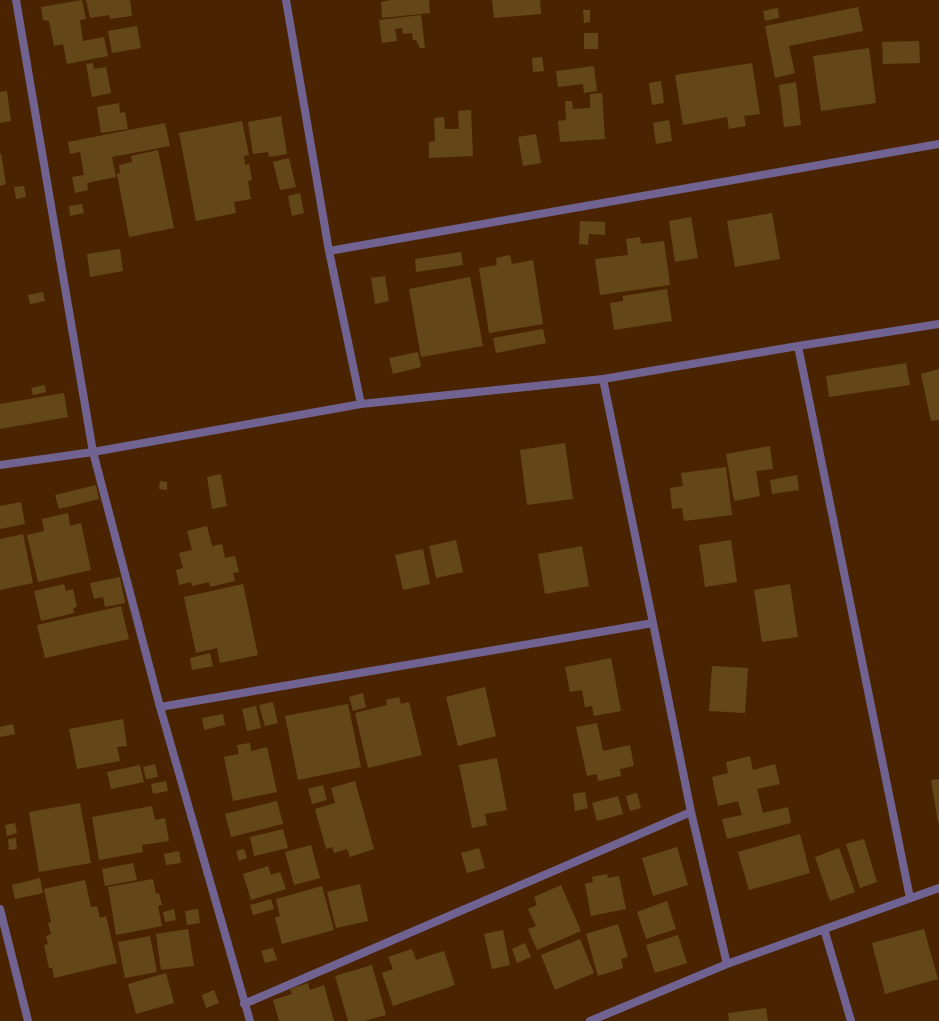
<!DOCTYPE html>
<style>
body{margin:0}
canvas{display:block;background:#4a2401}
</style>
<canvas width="939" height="1021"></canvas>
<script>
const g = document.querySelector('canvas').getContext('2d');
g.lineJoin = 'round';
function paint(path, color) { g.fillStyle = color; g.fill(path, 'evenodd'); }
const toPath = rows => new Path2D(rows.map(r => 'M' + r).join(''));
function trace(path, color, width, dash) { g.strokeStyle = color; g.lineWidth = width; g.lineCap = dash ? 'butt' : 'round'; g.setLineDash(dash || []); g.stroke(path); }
paint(toPath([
 [82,0,86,19,80,20,83,41,104,37,108,56,67,64,63,44,54,46,49,21,43,20,41,7],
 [86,0,130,0,132,16,110,19,109,15,90,18],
 [391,0,429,0,430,13,382,18,381,2],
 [492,0,540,0,541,14,494,18],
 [858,7,863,31,789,46,795,73,775,78,765,26],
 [778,8,779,18,765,21,763,11],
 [583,10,590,10,590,22,584,23],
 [421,15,425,48,420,48,416,40,413,40,412,33,403,34,402,28,395,29,397,41,382,43,379,20],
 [137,26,141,48,112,53,108,31],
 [584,33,598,33,598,49,584,49],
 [919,41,920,63,883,64,882,42],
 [869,48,876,103,821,111,813,56],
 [542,57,544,71,533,72,532,58],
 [93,63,94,69,106,67,111,93,92,97,86,64],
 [752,63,760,114,744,116,746,126,729,129,727,117,683,125,675,75],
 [594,66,597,91,584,93,583,84,558,87,556,71],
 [661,81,664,103,652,105,649,83],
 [796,82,801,125,784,127,779,85],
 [7,91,11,121,0,123,0,92],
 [602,93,605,139,560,142,558,121,566,120,565,101,572,101,573,109,590,108,590,94],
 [119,103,120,113,125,112,128,129,101,133,97,107],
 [471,110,473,156,429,158,429,142,435,141,434,118,444,117,445,129,459,129,458,111],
 [281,116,287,154,269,157,268,152,253,154,248,122],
 [669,120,672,141,656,144,653,123],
 [242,121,249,155,244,156,245,165,249,164,252,180,248,181,251,199,234,202,236,213,196,221,179,133],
 [165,123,170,146,112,157,116,177,87,183,88,190,75,193,72,177,84,175,80,152,70,154,68,142],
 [536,134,541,163,523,166,518,137],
 [158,150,174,228,129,237,117,174,120,173,119,165,132,162,131,156],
 [1,153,6,184,0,186,0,154],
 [289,158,296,187,280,190,273,162],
 [24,186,26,197,16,199,14,187],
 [300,193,304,213,292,216,288,196],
 [82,204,84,213,70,216,69,206],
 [772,213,780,259,735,267,727,221],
 [691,217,698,258,675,262,669,221],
 [580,221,605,222,605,235,589,234,588,245,579,244],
 [640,237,641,244,664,241,670,285,600,295,595,259,628,255,626,239],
 [120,249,123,271,90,277,87,254],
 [461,252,463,265,416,272,415,259],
 [510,255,512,264,533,260,543,324,489,333,479,268,497,265,496,258],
 [385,276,389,301,375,304,371,278],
 [470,277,483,346,421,357,409,289],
 [667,289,672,321,614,330,610,303,623,301,623,296],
 [43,292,45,301,30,304,28,295],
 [543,329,546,343,496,353,493,338],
 [418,352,421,367,393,374,389,358],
 [906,363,910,385,829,397,826,376],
 [939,369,939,420,931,421,921,374],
 [45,385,46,392,33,395,31,388],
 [64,393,68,417,0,429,0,404],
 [565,443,573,499,527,505,520,450],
 [770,446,773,469,756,471,760,496,734,501,726,454],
 [726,467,732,515,684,521,682,508,672,509,670,488,683,486,681,473],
 [221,474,227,506,212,509,207,477],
 [797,475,799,490,772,494,770,480],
 [160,481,167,482,167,490,159,489],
 [96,485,99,499,59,509,55,495],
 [21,502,25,524,0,529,0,506],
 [68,513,70,526,81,523,91,570,38,582,27,535,44,531,42,519],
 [207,526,212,546,222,544,225,558,235,556,239,572,233,573,235,581,210,587,209,582,192,586,191,582,179,585,176,570,183,568,179,553,192,550,187,531],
 [23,534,33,583,0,590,0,539],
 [456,540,463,572,436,578,429,546],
 [731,540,737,582,705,587,699,545],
 [582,546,589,586,545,594,538,554],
 [423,549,430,584,403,590,395,555],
 [120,577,125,603,105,607,103,597,94,599,90,583],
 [64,584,66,591,73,589,77,607,73,608,74,613,41,621,34,591],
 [243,584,258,655,220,663,217,648,196,653,184,597],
 [790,584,798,637,762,642,754,590],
 [121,606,129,639,45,658,37,625],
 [210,653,213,666,192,670,190,658],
 [611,658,621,711,594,716,592,706,585,707,582,690,570,692,565,667],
 [712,666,748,668,745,713,709,711],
 [485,687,496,736,458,746,446,697],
 [363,693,366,707,353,711,349,697],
 [399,697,401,704,409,702,422,755,368,768,355,713,387,705,386,700],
 [273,702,278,723,265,726,259,705],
 [348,704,361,767,298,780,285,716],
 [256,706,261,728,247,731,242,709],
 [223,714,225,725,204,730,202,718],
 [123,719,127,746,117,747,120,761,77,769,69,729],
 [597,723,603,751,630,745,634,766,620,769,621,776,598,781,597,774,587,776,576,727],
 [13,724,15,734,0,737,0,727],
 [250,743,251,751,267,747,277,792,233,801,224,757,239,754,237,745],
 [750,756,753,770,775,764,780,784,757,789,763,813,788,807,791,823,727,839,722,819,742,815,738,801,718,806,712,777,728,773,726,762],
 [497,758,507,810,485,814,487,825,472,828,459,765],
 [155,764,158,777,146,779,143,767],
 [140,765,144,782,111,789,107,772],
 [939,779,939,823,938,823,931,780],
 [166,781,168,791,153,794,151,784],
 [355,781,374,849,350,857,347,849,334,853,332,847,326,849,315,809,335,803,331,788],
 [323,785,327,800,312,804,308,789],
 [585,792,588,808,575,811,573,794],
 [637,793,641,808,630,811,626,796],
 [618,796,623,814,597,821,592,803],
 [277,801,283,824,231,837,225,814],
 [80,803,91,863,39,872,29,812],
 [152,806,155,820,165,818,169,841,142,845,143,852,99,860,92,817],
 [15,823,17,833,7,836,5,825],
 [283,829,288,848,254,856,250,837],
 [800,834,810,873,749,890,738,852],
 [16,838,17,849,9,850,8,839],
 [864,839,877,882,860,888,846,844],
 [311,845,320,878,294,885,285,852],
 [677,847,688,885,653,896,642,858],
 [479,848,485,868,467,873,461,853],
 [839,848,855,892,830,901,815,857],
 [244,849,247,858,239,861,236,851],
 [179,851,181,863,166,865,164,854],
 [133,863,137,880,105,886,102,869],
 [268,866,271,875,280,872,286,889,251,900,243,874],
 [607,874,608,878,619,876,626,909,591,916,585,884,593,882,592,877],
 [40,878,43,893,15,899,12,885],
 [153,879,156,894,159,893,162,905,158,906,162,926,116,935,108,887],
 [85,880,91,907,97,906,100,918,106,916,117,963,54,978,52,968,49,968,44,945,48,944,46,936,51,934,48,923,51,922,44,889],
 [360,884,368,921,336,928,327,892],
 [561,885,581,931,537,950,528,929,536,926,528,909,537,905,534,897],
 [322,886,334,930,282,944,275,918,280,916,276,899],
 [271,899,274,909,253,915,250,905],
 [667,901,676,929,646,939,637,912],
 [174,909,176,920,165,922,163,912],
 [198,909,200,923,187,925,185,911],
 [618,924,628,957,621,959,623,968,598,976,586,934],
 [188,929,194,966,161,970,156,934],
 [924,929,938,979,885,994,872,943],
 [503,930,510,965,492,969,484,934],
 [678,935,687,963,655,973,646,945],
 [150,936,157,972,125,978,118,942],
 [580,939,594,973,555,990,541,955],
 [525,943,531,957,517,963,512,949],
 [273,948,277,960,265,963,261,951],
 [412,949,416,960,444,951,455,985,393,1006,382,973,393,969,388,957],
 [372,965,386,1015,364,1021,348,1021,335,976],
 [166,973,174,1003,136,1014,128,984],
 [308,983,310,990,324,985,334,1021,279,1021,273,1000,292,994,290,989],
 [214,990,219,1003,206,1008,202,995],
 [766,1008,768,1021,729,1021,728,1013]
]), '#634718');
trace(toPath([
 [16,0,93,452,160,707,250,1021],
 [286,0,329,251,361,404],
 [329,251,939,144],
 [798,346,910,898],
 [603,379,653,623,691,812,727,964],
 [0,465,93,452,361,404,603,379,798,346,939,324],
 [160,707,653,623],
 [0,909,28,1021],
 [824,929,851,1021],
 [244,1004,691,812],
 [590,1021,727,964,939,888]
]), '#706392', 8);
</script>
